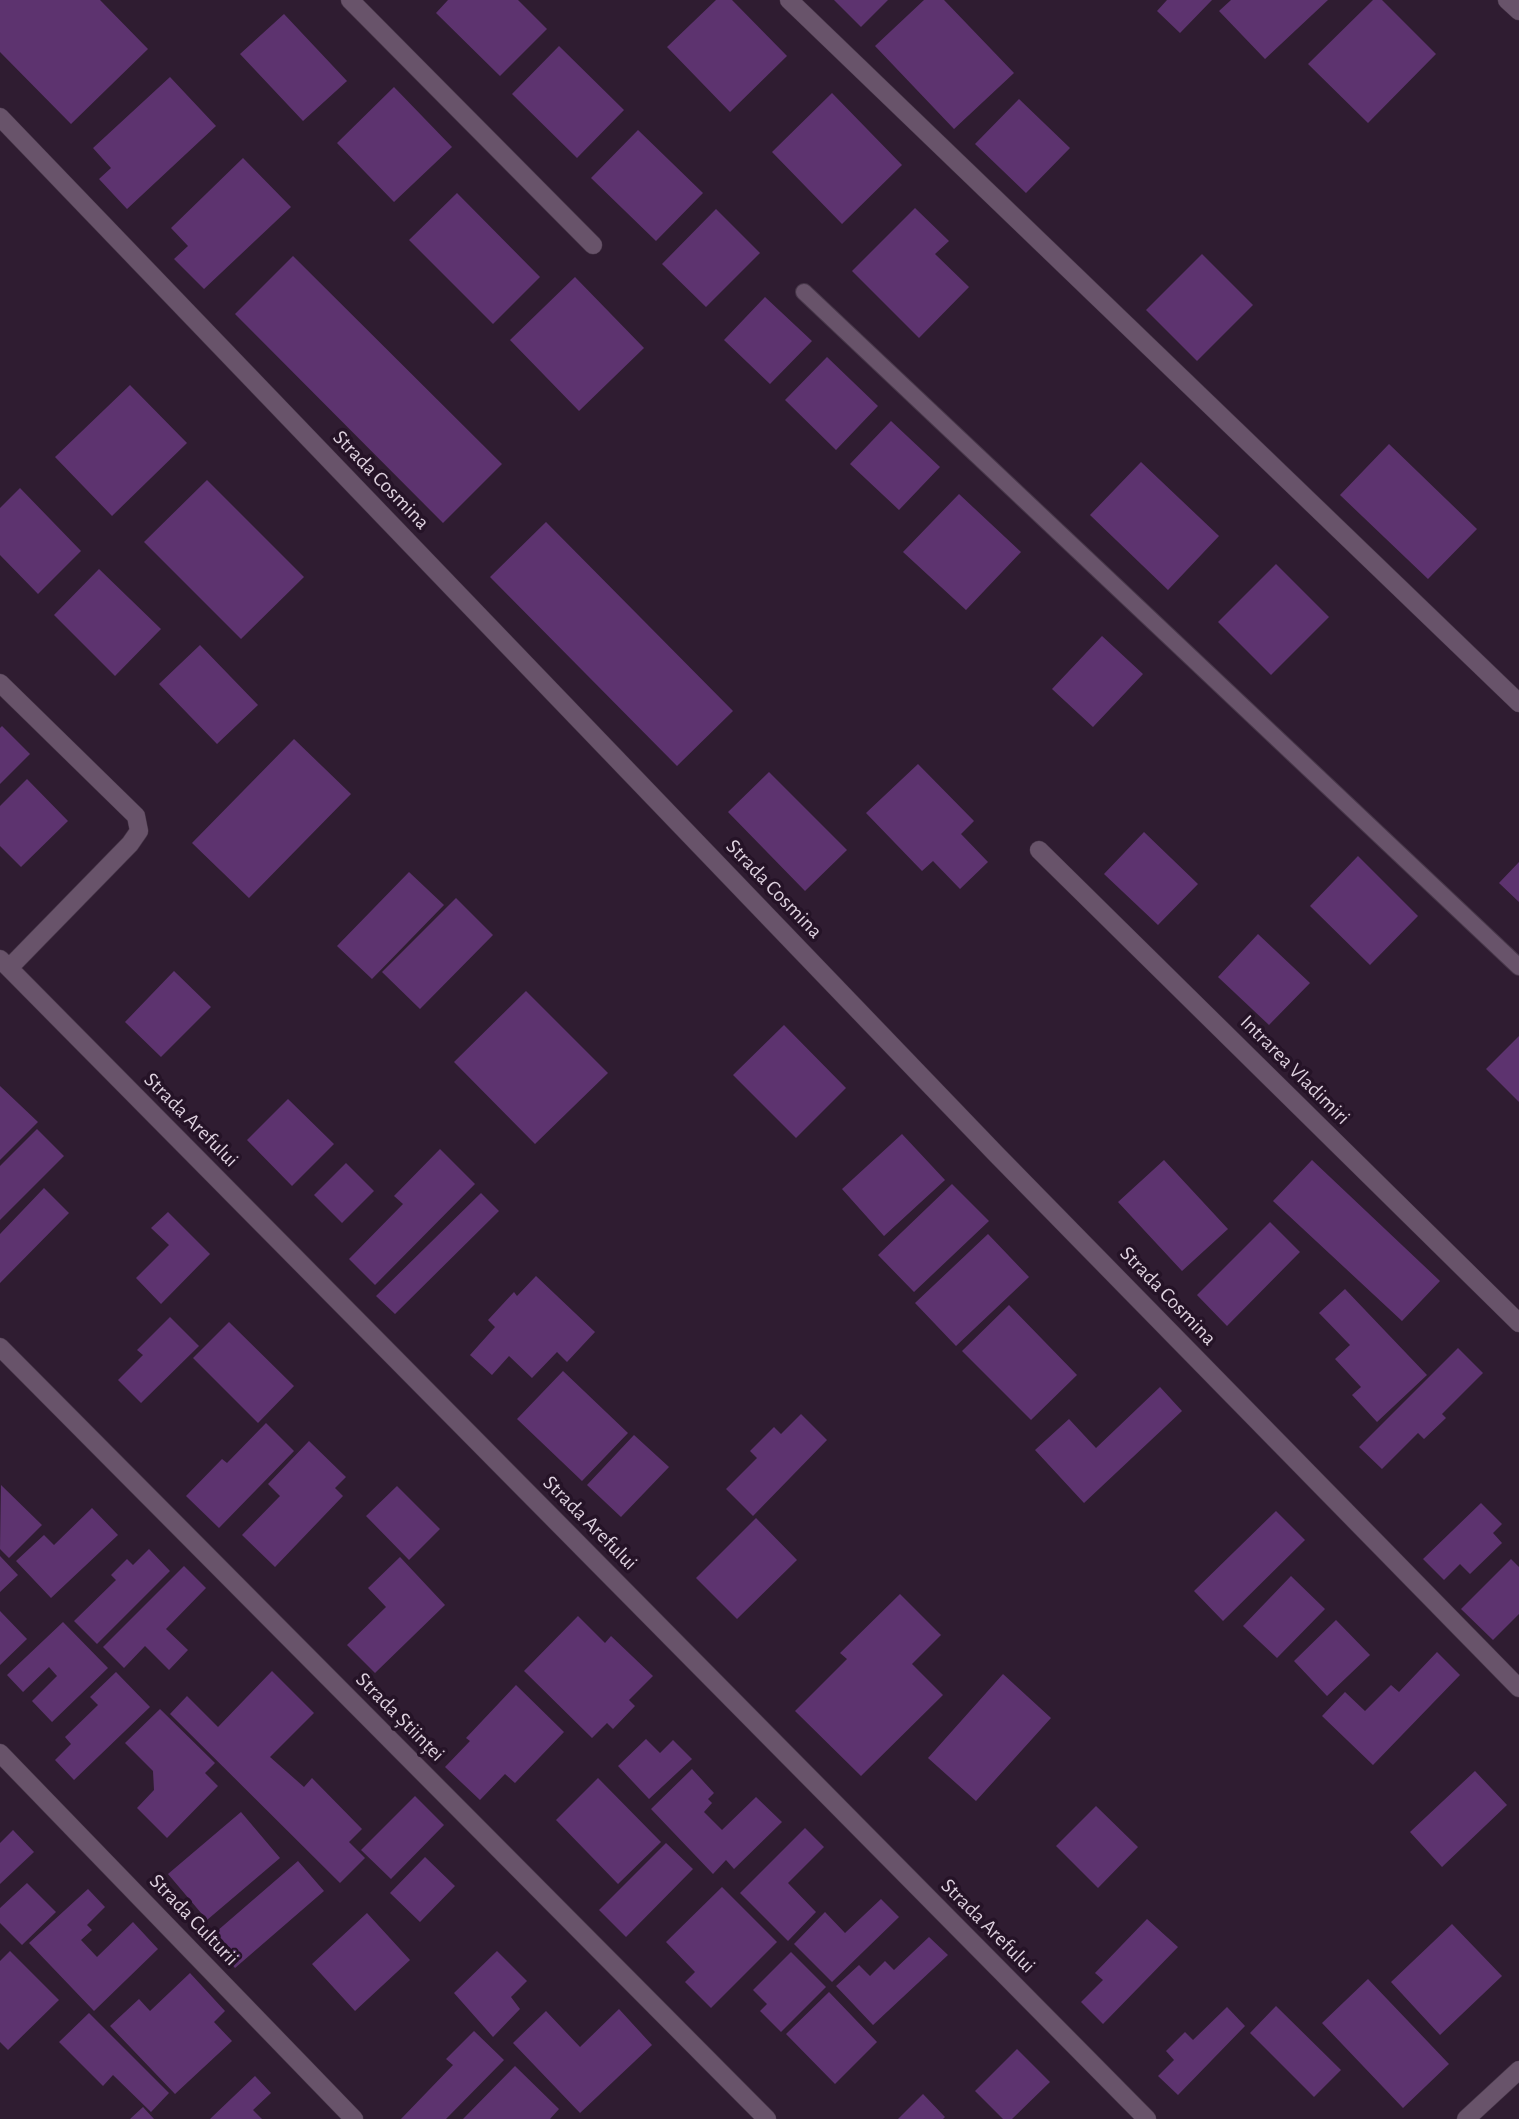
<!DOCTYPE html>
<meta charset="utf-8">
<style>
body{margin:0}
canvas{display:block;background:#2f1c31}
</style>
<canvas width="1519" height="2119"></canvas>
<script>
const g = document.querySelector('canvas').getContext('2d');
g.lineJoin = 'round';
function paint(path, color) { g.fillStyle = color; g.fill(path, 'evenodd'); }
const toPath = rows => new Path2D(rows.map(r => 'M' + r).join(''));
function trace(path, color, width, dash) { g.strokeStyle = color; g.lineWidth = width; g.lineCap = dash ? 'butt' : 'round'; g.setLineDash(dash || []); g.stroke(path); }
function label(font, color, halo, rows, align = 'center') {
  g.font = font + ' "Alegreya Sans",sans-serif'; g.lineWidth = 7; g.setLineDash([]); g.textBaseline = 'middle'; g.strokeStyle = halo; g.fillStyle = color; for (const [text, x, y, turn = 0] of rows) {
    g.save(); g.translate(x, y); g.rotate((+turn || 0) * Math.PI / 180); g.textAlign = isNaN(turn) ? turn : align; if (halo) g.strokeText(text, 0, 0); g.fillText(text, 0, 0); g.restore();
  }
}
paint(toPath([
 [0,0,100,0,148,49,71,124,0,52],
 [448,0,518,0,547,29,500,76,436,13],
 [716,0,732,0,787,56,730,112,667,47],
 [834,0,888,0,861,27],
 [924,0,944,0,1014,73,954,129,875,46],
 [1167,0,1212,0,1180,33,1157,11],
 [1231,0,1328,0,1265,59,1219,11],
 [1373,0,1382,0,1436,54,1368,123,1308,64],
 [284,14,347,81,303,121,240,54],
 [559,46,624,110,577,158,512,94],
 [170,77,216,126,127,209,99,179,111,168,93,148],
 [394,87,452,147,394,202,337,143],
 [832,93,902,165,842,224,772,152],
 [1019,99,1070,148,1026,193,975,144],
 [638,130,703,193,656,241,591,178],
 [243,158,291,207,204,289,174,259,188,246,171,228],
 [457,193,540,277,493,324,409,240],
 [915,208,949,241,935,254,969,287,919,338,852,271],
 [716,209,760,253,706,307,662,264],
 [1202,254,1253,305,1197,361,1146,310],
 [293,256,502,464,443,523,235,314],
 [575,277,644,348,579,411,510,340],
 [765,297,812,341,770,384,724,340],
 [827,357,878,406,836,450,785,400],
 [130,385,187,443,112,516,55,457],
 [891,421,940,467,899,510,850,464],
 [1389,444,1477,529,1428,579,1340,495],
 [1141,462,1219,536,1168,590,1090,515],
 [207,480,304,577,241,639,144,542],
 [20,488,81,551,38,594,0,555,0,508],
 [959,494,1021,552,966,610,903,552],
 [546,522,733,711,677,766,490,577],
 [1276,564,1329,617,1271,675,1218,622],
 [99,569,161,629,115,676,54,615],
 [1102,636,1143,674,1093,727,1052,689],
 [200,645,258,705,217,744,159,684],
 [2,726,30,754,0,784,0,728],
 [294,739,351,794,249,898,192,843],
 [918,764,974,821,961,834,988,862,960,889,933,861,922,871,866,813],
 [769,772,847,850,805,891,728,812],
 [27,779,68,821,21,867,0,846,0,806],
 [1144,832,1198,884,1158,925,1104,874],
 [1358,856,1418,916,1370,965,1310,906],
 [1519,862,1519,902,1499,883],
 [409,872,444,905,372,979,337,946],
 [456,898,493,935,420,1009,382,972],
 [1258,934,1310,983,1269,1025,1218,977],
 [174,971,211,1007,161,1057,125,1022],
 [526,991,608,1073,535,1144,454,1062],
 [784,1025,846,1088,796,1138,733,1075],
 [1519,1036,1519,1102,1486,1069],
 [0,1086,38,1122,0,1160],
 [288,1099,334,1144,292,1186,247,1140],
 [37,1129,64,1156,0,1220,0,1166],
 [902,1134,945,1180,884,1236,842,1189],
 [440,1149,475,1184,375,1285,349,1259,403,1204,394,1196],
 [1164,1160,1228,1229,1182,1271,1118,1202],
 [1312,1160,1440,1281,1402,1321,1273,1201],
 [346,1163,374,1191,342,1223,314,1195],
 [952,1184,989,1221,914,1292,878,1255],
 [44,1188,69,1213,0,1283,0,1234],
 [481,1193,499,1211,395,1314,376,1296],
 [168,1212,210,1254,161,1304,136,1278,169,1245,151,1228],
 [1270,1222,1300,1252,1227,1326,1197,1295],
 [988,1234,1029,1277,956,1346,915,1303],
 [536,1276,595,1332,567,1362,557,1352,532,1378,509,1356,492,1375,470,1355,495,1327,488,1320,514,1292,517,1296],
 [1345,1289,1427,1375,1377,1422,1352,1395,1361,1387,1335,1359,1350,1345,1319,1313],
 [1009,1305,1077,1375,1031,1420,962,1351],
 [170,1317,199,1346,141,1403,118,1380,143,1355,137,1350],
 [229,1322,294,1386,258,1423,193,1358],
 [1458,1348,1483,1373,1442,1414,1446,1418,1424,1439,1418,1433,1382,1469,1359,1447],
 [563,1371,628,1433,582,1481,517,1419],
 [1160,1387,1182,1411,1084,1503,1035,1450,1069,1419,1096,1448],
 [801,1414,827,1440,753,1516,726,1489,757,1458,750,1451,774,1427,781,1434],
 [266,1423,294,1451,219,1528,186,1496,222,1459,227,1463],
 [634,1435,669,1467,621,1517,587,1485],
 [309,1441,346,1477,335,1488,343,1496,275,1567,242,1535,280,1496,268,1484],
 [1,1485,42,1525,9,1558,0,1549],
 [397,1486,440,1529,409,1560,366,1516],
 [1481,1503,1502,1524,1493,1533,1502,1543,1470,1574,1460,1564,1444,1580,1423,1559],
 [92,1508,118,1535,51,1598,16,1561,44,1535,54,1545],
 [1276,1511,1305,1540,1223,1621,1194,1591],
 [756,1518,797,1560,737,1619,696,1578],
 [149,1549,170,1571,97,1644,74,1621,116,1580,111,1575,127,1559,133,1565],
 [0,1556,18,1575,0,1592],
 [400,1557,445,1605,375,1673,347,1645,386,1607,368,1588],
 [1511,1559,1519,1567,1519,1614,1493,1640,1461,1609],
 [184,1566,206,1588,166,1629,188,1650,169,1670,145,1646,124,1668,103,1647],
 [1291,1576,1325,1609,1277,1658,1243,1626],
 [900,1594,941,1635,912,1664,943,1695,861,1776,795,1711,847,1659,840,1653],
 [0,1611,27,1639,0,1665],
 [578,1616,605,1643,611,1636,653,1676,629,1700,635,1706,613,1729,607,1723,592,1738,524,1671],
 [1336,1620,1370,1655,1327,1696,1294,1661],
 [63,1622,108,1668,52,1722,32,1701,57,1676,49,1667,23,1692,7,1675],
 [1437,1652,1460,1675,1373,1765,1322,1716,1345,1692,1365,1711,1391,1685,1399,1692],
 [272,1671,314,1713,270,1757,304,1787,312,1778,362,1829,349,1842,365,1858,340,1883,170,1714,187,1696,218,1727],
 [116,1672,150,1707,74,1780,55,1760,71,1744,65,1737,98,1705,90,1697],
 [1003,1674,1051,1718,976,1801,928,1758],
 [516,1685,564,1732,515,1783,505,1774,480,1800,445,1767,470,1741,466,1738],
 [160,1709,215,1763,205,1773,218,1786,167,1838,137,1808,154,1790,153,1771,125,1743],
 [646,1739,660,1753,673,1740,692,1759,649,1799,618,1766],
 [692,1769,714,1793,708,1799,712,1803,704,1812,722,1830,756,1797,782,1822,734,1869,726,1860,713,1874,651,1809],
 [1475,1771,1507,1805,1442,1867,1410,1832],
 [598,1778,661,1842,618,1884,556,1820],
 [415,1796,444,1825,391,1879,361,1850],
 [1096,1806,1138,1847,1098,1888,1056,1846],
 [241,1812,280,1858,207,1920,168,1874],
 [805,1828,824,1847,788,1883,816,1912,788,1941,740,1893],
 [13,1830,34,1852,0,1884,0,1843],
 [666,1843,693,1869,626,1937,599,1910],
 [425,1857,455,1886,420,1922,390,1893],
 [298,1861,324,1891,235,1968,209,1938],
 [27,1883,56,1912,22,1945,0,1923,0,1908],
 [722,1887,777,1942,711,2008,685,1982,695,1972,666,1942],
 [88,1889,105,1907,87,1925,92,1930,81,1940,97,1957,133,1922,158,1949,94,2011,29,1943],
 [881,1899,899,1917,832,1982,794,1944,825,1912,845,1933],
 [367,1913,410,1960,355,2011,312,1964],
 [1147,1919,1178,1947,1103,2024,1081,2002,1103,1980,1095,1973],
 [1452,1924,1502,1976,1440,2035,1391,1982],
 [929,1937,948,1955,873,2025,836,1986,859,1965,870,1976,885,1961,894,1970],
 [10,1951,59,2000,8,2050,0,2042,0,1961],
 [497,1951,527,1981,511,1997,520,2009,493,2037,454,1993],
 [791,1952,826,1987,781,2032,760,2011,767,2004,753,1990],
 [190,1973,225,2011,214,2022,232,2041,175,2094,110,2026,139,1999,150,2011],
 [1368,1979,1449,2064,1403,2108,1322,2023],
 [829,1992,877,2042,835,2084,786,2034],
 [1276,2006,1341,2070,1314,2097,1250,2033],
 [1227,2007,1245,2026,1178,2095,1158,2076,1174,2060,1166,2051,1185,2032,1193,2040],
 [619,2009,652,2045,580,2113,513,2043,546,2011,580,2047],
 [89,2013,169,2093,151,2112,113,2075,103,2086,59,2042],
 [474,2031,504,2060,446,2119,401,2119,453,2065,446,2059],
 [1017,2049,1050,2082,1012,2119,1003,2119,975,2091],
 [515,2066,559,2109,550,2119,463,2119],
 [255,2076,271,2093,253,2110,262,2119,210,2119],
 [923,2094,945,2117,943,2119,898,2119],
 [143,2107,154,2119,130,2119]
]), '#5d336f');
const service = toPath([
 [804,292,1519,967]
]);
const minor = toPath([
 [350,0,593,245],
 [789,0,1519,703],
 [1507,0,1519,11],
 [0,117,998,1156,1519,1688],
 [0,683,136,816,139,831,130,844,9,968],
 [1039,850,1519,1323],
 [0,959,1147,2119],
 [0,1347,767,2119],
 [0,1753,354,2119]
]);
const tertiary = toPath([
 [1466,2119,1519,2070]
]);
trace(service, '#473749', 18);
trace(minor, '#473749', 19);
trace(tertiary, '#473749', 19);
trace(service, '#68536a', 16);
trace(minor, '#68536a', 18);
trace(tertiary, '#68536a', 18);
label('21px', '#ded1df', '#251327', [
 ["Strada Cosmina",381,480,46],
 ["Strada Cosmina",774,889,46],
 ["Intrarea Vladimiri",1295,1070,45],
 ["Strada Arefului",191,1120,45],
 ["Strada Cosmina",1168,1296,46],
 ["Strada Arefului",590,1523,45],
 ["Strada Științei",400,1717,45],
 ["Strada Culturii",194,1920,46],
 ["Strada Arefului",988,1926,45]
]);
</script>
